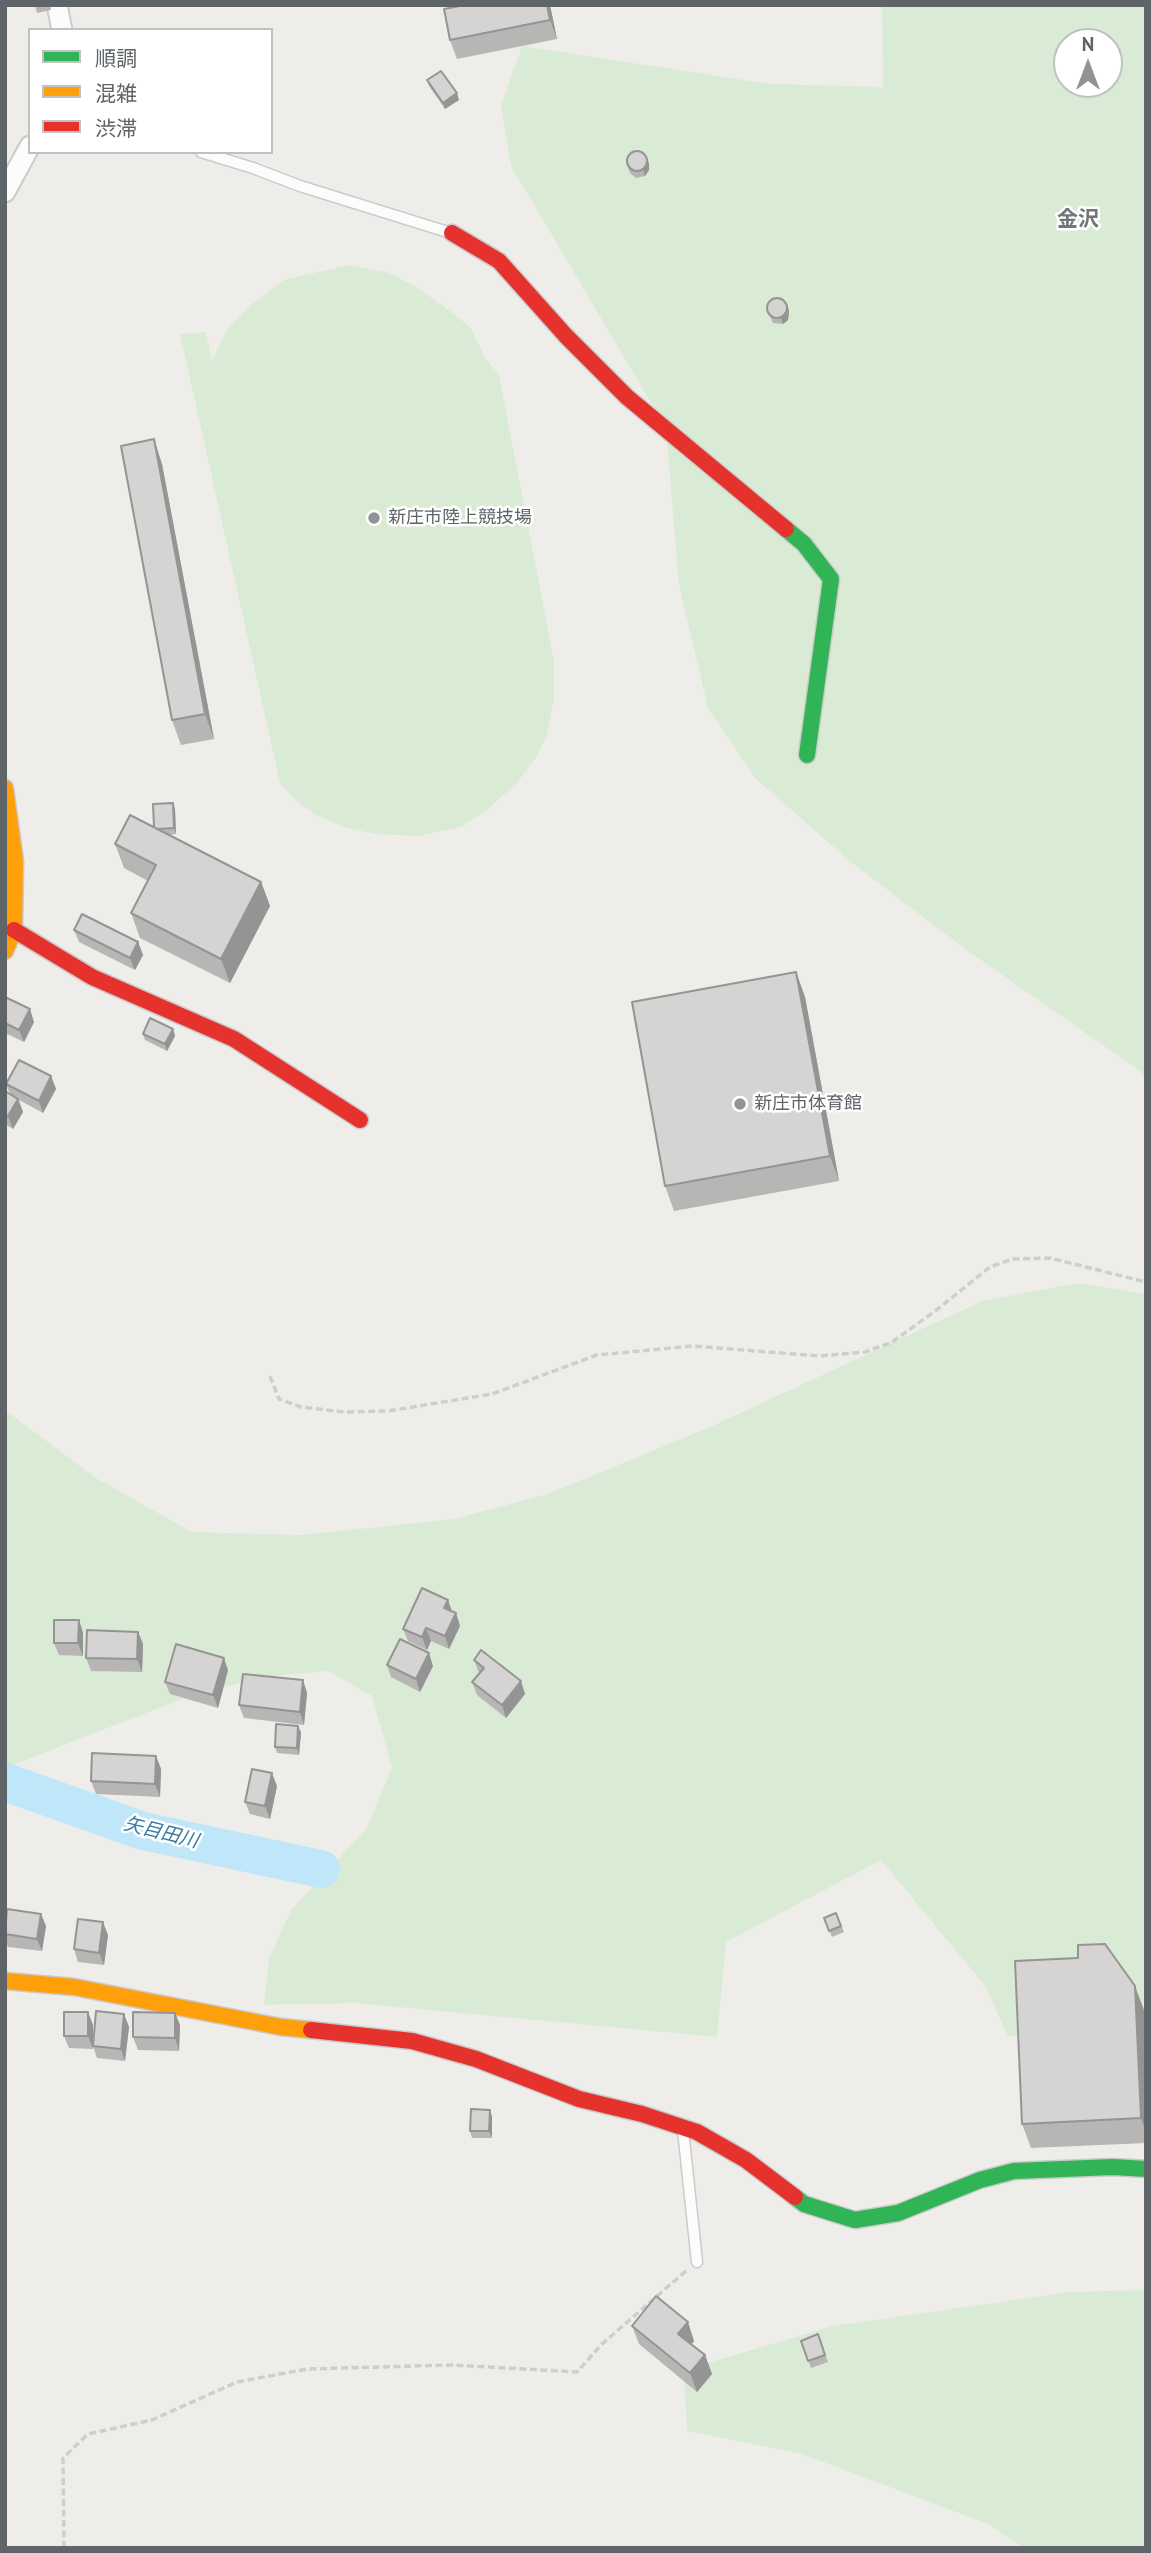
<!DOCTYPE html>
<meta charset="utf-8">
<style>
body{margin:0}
#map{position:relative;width:1151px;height:2553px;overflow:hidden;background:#efedea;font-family:"PT Sans","Noto Sans JP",sans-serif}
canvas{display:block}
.frame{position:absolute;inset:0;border:7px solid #5f6468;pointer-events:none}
.legend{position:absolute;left:28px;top:28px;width:245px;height:126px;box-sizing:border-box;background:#fff;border:2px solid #bfc1c3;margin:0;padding:9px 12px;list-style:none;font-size:21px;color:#5f6468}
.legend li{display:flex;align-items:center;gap:14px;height:35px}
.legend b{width:35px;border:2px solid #bfc1c3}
.north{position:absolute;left:1053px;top:28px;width:70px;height:70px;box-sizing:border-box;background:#fff;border:2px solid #bfc1c3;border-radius:50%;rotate:0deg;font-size:19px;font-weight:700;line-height:28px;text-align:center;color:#5f6468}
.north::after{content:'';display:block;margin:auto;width:24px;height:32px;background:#919496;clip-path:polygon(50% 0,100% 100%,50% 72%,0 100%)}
</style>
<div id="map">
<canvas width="1151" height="2553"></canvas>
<div class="frame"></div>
<ul class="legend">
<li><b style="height:9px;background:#30b455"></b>順調</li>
<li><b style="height:9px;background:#ff9f0a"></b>混雑</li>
<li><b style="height:9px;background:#e5322d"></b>渋滞</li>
</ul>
<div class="north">N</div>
</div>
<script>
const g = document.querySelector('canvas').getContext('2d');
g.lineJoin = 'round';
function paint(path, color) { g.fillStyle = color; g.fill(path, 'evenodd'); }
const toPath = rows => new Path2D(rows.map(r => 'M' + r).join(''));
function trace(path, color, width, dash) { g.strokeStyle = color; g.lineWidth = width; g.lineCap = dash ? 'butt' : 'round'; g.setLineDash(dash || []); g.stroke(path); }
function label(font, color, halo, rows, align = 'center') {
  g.font = font + ' "PT Sans","Noto Sans JP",sans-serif'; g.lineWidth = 5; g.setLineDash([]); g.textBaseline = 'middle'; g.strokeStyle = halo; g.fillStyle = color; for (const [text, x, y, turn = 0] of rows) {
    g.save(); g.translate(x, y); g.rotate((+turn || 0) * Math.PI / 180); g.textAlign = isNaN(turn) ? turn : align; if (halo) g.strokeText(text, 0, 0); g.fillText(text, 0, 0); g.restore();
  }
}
paint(toPath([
 [882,5,1146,5,1146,1078,1140,1071,968,951,852,863,755,778,708,708,679,585,666,428,511,166,501,106,522,46,770,84,883,87],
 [1067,42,1109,42,1109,84,1067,84],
 [348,265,390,273,418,288,446,308,470,327,485,357,499,375,554,661,554,699,547,734,537,756,517,783,488,809,461,827,418,836,375,834,344,827,316,815,294,799,280,783,180,334,206,332,212,361,227,330,252,304,284,280],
 [1078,1283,1146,1294,1146,2061,1030,2036,1008,2036,985,1986,881,1860,726,1942,717,2037,355,2003,264,2005,269,1958,291,1910,367,1828,392,1768,372,1696,328,1671,259,1677,182,1699,5,1768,5,1410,96,1478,192,1532,301,1535,454,1519,548,1494,708,1428,982,1301],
 [1146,2290,1146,2548,1024,2548,988,2524,802,2454,687,2431,684,2370,833,2326,1070,2292]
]), '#daebd5');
trace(toPath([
 [5,1782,143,1831,321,1869]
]), '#bfe7f9', 38);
const lane = toPath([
 [201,152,253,168,300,186,451,233],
 [683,2130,697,2262]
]);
const street = toPath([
 [57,5,62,30],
 [5,192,30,146]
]);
const fast = toPath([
 [786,529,804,544,831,579,807,755],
 [795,2197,804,2204,855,2220,898,2213,980,2180,1014,2171,1113,2167,1146,2169]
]);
const slow = toPath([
 [5,788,15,861,14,930,5,951],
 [5,1981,74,1987,281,2027,311,2030]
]);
const jam = toPath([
 [452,233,499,261,566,336,627,397,786,529],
 [14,930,92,977,234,1039,360,1120],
 [311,2030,412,2041,476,2059,579,2099,642,2114,697,2132,746,2160,795,2197]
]);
trace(lane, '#cbcbca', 13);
trace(street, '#cbcbca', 23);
trace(fast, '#c9cac9', 19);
trace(slow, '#c9cac9', 19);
trace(jam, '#c9cac9', 19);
trace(toPath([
 [270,1376,279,1399,301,1407,344,1412,388,1411,492,1394,597,1355,693,1346,819,1356,865,1352,892,1342,934,1312,990,1267,1012,1259,1050,1258,1146,1282],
 [64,2548,63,2458,88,2434,152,2420,237,2382,307,2369,452,2365,577,2372,602,2344,687,2270]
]), '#cbd0cc', 3.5, [7, 3.5]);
trace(lane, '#fdfcfc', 10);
trace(street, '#fdfcfc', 19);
trace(fast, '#30b455', 16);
trace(slow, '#ff9f0a', 16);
trace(jam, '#e5322d', 16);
paint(toPath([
 [35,5,50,5,51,10,37,13],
 [465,5,550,5,557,39,457,59,450,40],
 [427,80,459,100,445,109,429,86],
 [647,157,649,164,649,170,645,176,636,178,630,173,628,167],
 [787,304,789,311,788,320,783,324,773,323,767,310],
 [162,464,214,739,181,745,172,720],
 [173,803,175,809,176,834,169,835,261,882,270,906,230,983,140,938,131,913,148,881,124,868,115,844,154,827],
 [74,930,138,942,143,955,135,970,79,942],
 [796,972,805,997,839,1181,674,1211,665,1186],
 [5,997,34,1022,24,1042,5,1033],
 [173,1029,175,1036,167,1051,145,1040,143,1034],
 [51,1076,56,1089,43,1113,19,1100,23,1112,13,1129,5,1124,5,1091,10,1094,6,1084],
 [448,1600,452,1611,456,1613,460,1626,449,1649,431,1641,427,1650,408,1641,403,1629],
 [79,1620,83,1633,83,1656,59,1655,54,1643],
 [138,1632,143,1644,142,1672,91,1671,86,1658],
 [474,1660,525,1694,506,1718,477,1695,472,1682,479,1673],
 [387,1665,433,1666,420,1692,391,1677],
 [228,1670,218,1708,170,1694,165,1682],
 [303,1680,307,1693,304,1725,244,1718,239,1705],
 [301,1732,299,1755,277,1753,275,1747],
 [156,1756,161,1769,160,1797,96,1794,91,1781],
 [277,1786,270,1819,250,1814,245,1802],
 [836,1913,844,1932,832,1937,824,1918],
 [5,1921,46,1926,42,1951,8,1947,5,1939],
 [108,1935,104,1965,78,1962,74,1949],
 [1078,1958,1144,2010,1146,2060,1146,2143,1031,2148,1022,2124],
 [88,2012,93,2025,93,2045,124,2014,129,2027,125,2061,97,2058,93,2046,93,2049,69,2048,64,2036],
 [175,2013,180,2025,179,2051,138,2050,133,2037],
 [490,2110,492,2117,492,2138,472,2138,470,2131],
 [632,2326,694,2341,692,2344,705,2355,712,2374,697,2392,639,2344],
 [818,2334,828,2362,811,2368,801,2341]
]), '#b7b6b5');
paint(toPath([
 [547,5,550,5,557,39,550,20],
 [457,93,459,100,445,109,443,103],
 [647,157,649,164,649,170,645,176,643,169],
 [787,304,789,311,788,320,783,324,781,318],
 [154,439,162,464,214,739,205,714],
 [173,803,175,809,176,834,174,828],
 [261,882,270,906,230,983,221,959],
 [138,942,143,955,135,970,130,958],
 [796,972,805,997,839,1181,830,1156],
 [30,1009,34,1022,24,1042,19,1030],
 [173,1029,175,1036,167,1051,165,1044],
 [51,1076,56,1089,43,1113,39,1101],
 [18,1099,23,1112,13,1129,8,1116],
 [448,1600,452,1612,444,1608],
 [456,1613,460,1626,449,1649,445,1636],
 [79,1620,83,1633,83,1656,78,1643],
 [426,1628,431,1641,427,1650,422,1637],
 [138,1632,143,1644,142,1672,137,1659],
 [429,1653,433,1666,420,1692,416,1679],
 [224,1658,228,1670,218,1708,213,1695],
 [303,1680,307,1693,304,1725,300,1712],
 [521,1681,525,1694,506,1718,502,1705],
 [298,1726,301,1732,299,1755,297,1748],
 [156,1756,161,1769,160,1797,155,1784],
 [272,1773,277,1786,270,1819,265,1806],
 [41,1914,46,1926,42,1951,37,1939],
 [103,1922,108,1935,104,1965,99,1953],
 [1135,1986,1144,2010,1146,2060,1146,2133,1141,2118],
 [88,2012,93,2025,93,2049,88,2036],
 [175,2013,180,2025,179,2051,175,2038],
 [124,2014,129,2027,125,2061,121,2049],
 [490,2110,492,2117,492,2138,489,2131],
 [688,2322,694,2341,685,2352,678,2334],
 [705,2355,712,2374,697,2392,690,2373]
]), '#959494');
const building = toPath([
 [465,5,547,5,550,20,450,40,444,9,465,5],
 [441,71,457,93,443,103,427,80,441,71],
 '627 161a10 10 0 1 1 20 0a10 10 0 1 1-20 0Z',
 '767 308a10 10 0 1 1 20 0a10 10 0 1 1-20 0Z',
 [154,439,205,714,172,720,121,446,154,439],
 [173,803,174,828,157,829,154,827,153,804,173,803],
 [130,815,261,882,221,959,131,913,156,865,115,844,130,815],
 [82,914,138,942,130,958,74,930,82,914],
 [796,972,830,1156,665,1186,632,1002,796,972],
 [5,997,30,1009,19,1030,5,1023,5,997],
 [150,1018,173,1029,165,1044,143,1034,150,1018],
 [19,1060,51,1076,39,1101,6,1084,19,1060],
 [5,1091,18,1099,8,1116,5,1114,5,1091],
 [422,1588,448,1600,444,1608,456,1613,445,1636,426,1628,422,1637,403,1629,422,1588],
 [54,1620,79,1620,78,1643,54,1643,54,1620],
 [87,1630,138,1632,137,1659,86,1658,87,1630],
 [400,1639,429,1653,416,1679,387,1665,400,1639],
 [176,1644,224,1658,213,1695,165,1682,176,1644],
 [481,1650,521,1681,502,1705,472,1682,484,1668,474,1660,481,1650],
 [243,1674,303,1680,300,1712,239,1705,243,1674],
 [276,1724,298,1726,297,1748,275,1747,276,1724],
 [92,1753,156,1756,155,1784,91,1781,92,1753],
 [252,1769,272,1773,265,1806,245,1802,252,1769],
 [7,1909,41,1914,37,1939,5,1934,7,1909],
 [836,1913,841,1926,829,1931,824,1918,836,1913],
 [78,1919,103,1922,99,1953,74,1949,78,1919],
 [1105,1944,1135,1986,1141,2118,1022,2124,1015,1961,1078,1958,1078,1945,1105,1944],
 [96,2011,124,2014,121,2049,93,2046,96,2011],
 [64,2012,88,2012,88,2036,64,2036,64,2012],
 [133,2012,175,2013,175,2038,133,2037,133,2012],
 [471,2109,490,2110,489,2131,470,2131,471,2109],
 [656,2296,688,2322,678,2334,705,2355,690,2373,632,2326,656,2296],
 [818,2334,825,2355,808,2361,801,2341,818,2334]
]);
paint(building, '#d5d4d3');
trace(building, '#959494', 2);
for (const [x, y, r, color] of [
 [374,518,7,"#919496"],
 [740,1104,7,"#919496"]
]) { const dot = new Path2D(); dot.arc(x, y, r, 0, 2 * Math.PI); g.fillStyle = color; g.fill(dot); trace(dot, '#fff', 2.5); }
label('18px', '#5f6468', '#fff', [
 ["新庄市陸上競技場",388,518],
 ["新庄市体育館",754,1104]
], 'left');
label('italic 19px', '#3b7ba4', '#fff', [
 ["矢目田川",161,1833,14]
]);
label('bold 21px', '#70767a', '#fff', [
 ["金沢",1078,220]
]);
</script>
